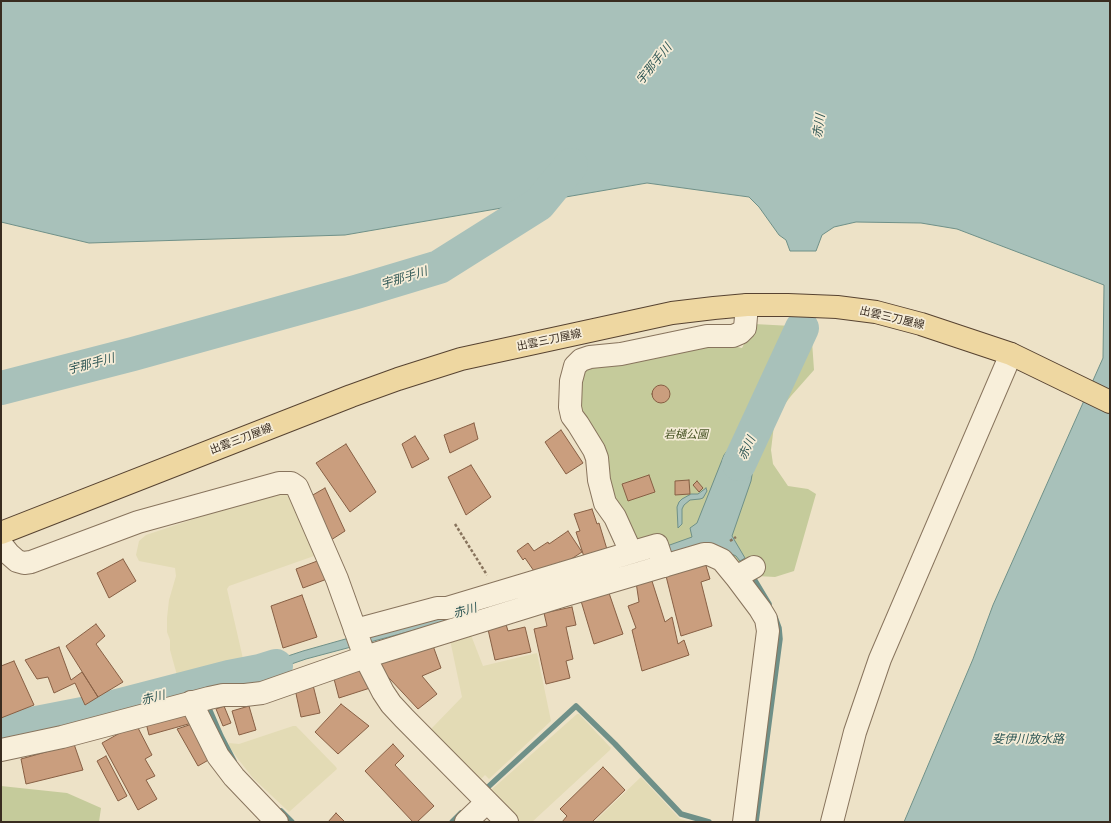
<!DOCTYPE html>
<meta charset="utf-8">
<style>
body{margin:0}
#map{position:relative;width:1111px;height:823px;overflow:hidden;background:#ede2c7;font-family:"Crimson Pro",serif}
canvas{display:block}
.frame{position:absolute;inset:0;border:2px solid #392c20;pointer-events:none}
</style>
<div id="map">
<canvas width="1111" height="823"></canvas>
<div class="frame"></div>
</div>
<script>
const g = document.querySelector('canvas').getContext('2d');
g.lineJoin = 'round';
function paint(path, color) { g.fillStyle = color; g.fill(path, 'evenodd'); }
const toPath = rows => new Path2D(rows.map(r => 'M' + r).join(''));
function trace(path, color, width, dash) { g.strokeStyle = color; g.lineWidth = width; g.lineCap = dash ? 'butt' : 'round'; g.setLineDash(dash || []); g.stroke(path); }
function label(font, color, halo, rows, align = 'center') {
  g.font = font + ' "Crimson Pro","Noto Sans JP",serif'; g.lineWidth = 3.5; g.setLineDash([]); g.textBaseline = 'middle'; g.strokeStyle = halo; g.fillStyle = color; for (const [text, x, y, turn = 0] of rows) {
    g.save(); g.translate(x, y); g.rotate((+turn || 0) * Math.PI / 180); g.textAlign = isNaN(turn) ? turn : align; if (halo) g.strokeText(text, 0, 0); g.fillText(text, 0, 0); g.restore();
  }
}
paint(toPath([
 [288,492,314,552,314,556,229,586,227,589,244,663,242,666,180,686,170,650,170,640,167,632,167,618,169,600,176,576,175,568,139,561,136,555,139,541,146,535,242,503],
 [469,630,483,666,537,653,551,721,489,779,485,775,479,781,431,730,432,728,462,697,449,635],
 [577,714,579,714,611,748,610,750,532,822,520,822,490,791],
 [293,726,296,726,336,767,337,769,289,812,253,778,238,759,229,746,229,743,239,744],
 [641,777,680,819,691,822,594,822]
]), '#e3dbb5');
paint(toPath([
 [754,324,811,327,814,370,791,396,775,417,771,450,773,464,788,486,808,489,816,494,794,571,775,577,757,576,737,563,638,545,611,501,602,456,591,424,578,403,583,364,723,344,742,348],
 [1,786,67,793,101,808,99,822,1,822]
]), '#c5cb9b');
const water = toPath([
 [1,1,1110,1,1110,822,904,822,973,659,993,605,1103,358,1104,285,957,229,921,223,856,222,834,227,822,235,816,251,790,251,786,240,779,235,759,207,749,197,647,183,345,235,89,243,1,222,1,1],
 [756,420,761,422,751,481,732,536,745,558,740,561,736,556,723,550,475,614,306,659,233,684,230,675,303,651,639,556,692,537,690,528,697,523,724,455,748,424,756,420],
 [706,488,707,491,703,498,700,499,690,500,684,505,682,509,682,524,678,528,677,507,679,502,682,499,691,494,698,494,706,488]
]);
paint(water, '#a8c1ba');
trace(water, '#6f9088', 1);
trace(toPath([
 [751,574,769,604],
 [200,685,201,688],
 [208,706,221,736,234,761],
 [488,787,576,706,615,744,681,814,709,822],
 [281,811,292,822],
 [452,822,461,813],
 [756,822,780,639,779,628,775,617]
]), '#6f9088', 5.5);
trace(toPath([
 [1,388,133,354,356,292,439,267,539,204,571,165],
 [739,464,802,328],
 [1,730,98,711,229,677,260,671,276,666]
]), '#a8c1ba', 34);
const building = toPath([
 '652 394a9 9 0 1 1 18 0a9 9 0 1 1-18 0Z',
 [474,423,478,439,450,453,444,435,474,423],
 [561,430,583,463,566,474,545,442,561,430],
 [415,436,429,459,412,468,402,444,415,436],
 [346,444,376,492,350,512,316,463,346,444],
 [471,465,491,497,466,515,448,477,471,465],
 [649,475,655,492,628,501,622,484,649,475],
 [689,480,690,494,675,495,675,481,689,480],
 [697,481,703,488,699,492,693,485,697,481],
 [325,488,345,531,331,540,311,496,325,488],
 [592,509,597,524,599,523,609,556,586,563,576,532,580,531,574,514,592,509],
 [568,531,582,552,562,565,560,562,546,571,536,574,525,558,523,560,517,551,528,543,534,551,548,542,549,544,568,531],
 [123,559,136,581,109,598,97,573,123,559],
 [704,559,710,579,701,582,712,626,681,636,666,576,704,559],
 [320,560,327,579,303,588,296,569,320,560],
 [651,578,665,622,672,617,678,644,684,640,689,655,642,671,632,630,636,628,628,606,639,602,636,582,651,578],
 [608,590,623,634,594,644,581,601,608,590],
 [302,595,317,637,283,648,271,606,302,595],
 [572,607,576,625,566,627,573,659,566,661,570,678,546,684,534,629,547,626,544,613,572,607],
 [505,621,508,631,525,627,531,652,495,660,487,625,505,621],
 [96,624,105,636,96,644,123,682,98,697,66,646,96,624],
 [432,643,441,668,422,676,437,694,418,709,376,664,432,643],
 [59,647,71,680,82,672,98,697,85,705,75,683,54,693,48,677,37,679,25,660,59,647],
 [14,661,34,705,1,718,1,666,14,661],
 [364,668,370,688,339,698,334,679,364,668],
 [313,685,320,713,301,717,295,689,313,685],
 [341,704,369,726,338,754,315,732,341,704],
 [224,706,231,723,223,726,216,709,224,706],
 [249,706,256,730,239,735,232,711,249,706],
 [188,711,192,723,149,735,146,723,188,711],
 [136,724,152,755,145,759,155,776,146,780,157,799,138,810,102,743,136,724],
 [192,724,212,758,198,766,177,729,192,724],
 [74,744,83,770,26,784,21,759,74,744],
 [393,744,404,756,395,765,434,806,417,822,413,822,365,771,393,744],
 [106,756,127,796,118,801,97,761,106,756],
 [603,767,625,790,592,822,562,822,567,816,560,809,603,767],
 [336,813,345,822,328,822,336,813]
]);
paint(building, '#ca9e7e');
trace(building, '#875f44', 1);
const minor = toPath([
 [1,544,9,554,17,561,24,563,31,562,138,522,279,483,291,483,297,487,337,579,365,657,383,692,391,704,404,718,507,822],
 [664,566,657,545,633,552,630,550,615,517,605,503,599,480,597,458,594,450,578,424,572,416,570,407,571,381,575,366,581,360,590,357,621,354,707,336,733,336,740,333,745,328,747,305],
 [736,577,754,567],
 [355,630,437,608,447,608,633,552],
 [191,702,218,756,234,777,277,822],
 [1,750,62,737,209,698,223,695,245,695,262,693,365,657,562,596,704,554,709,554,722,560,736,577,760,609,766,619,768,631,744,822],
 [466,822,487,802],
 [832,822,855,732,880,659,1011,354]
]);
const major = toPath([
 [1,533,351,396,398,379,461,359,672,313,714,308,747,305,788,305,837,307,876,312,921,324,1011,354,1110,402]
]);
trace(minor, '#88745d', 24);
trace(major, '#574331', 24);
trace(toPath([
 [455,524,487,575],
 [730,541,736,537]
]), '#88745d', 2.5, [3, 2]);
trace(minor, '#f8efda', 22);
trace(major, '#eed7a1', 22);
label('11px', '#392c20', '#f5ecd7', [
 ["出雲三刀屋線",892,318,13],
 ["出雲三刀屋線",549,340,-12],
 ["出雲三刀屋線",241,439,-21]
]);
label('italic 11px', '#495527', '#f5ecd7', [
 ["岩樋公園",686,435]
]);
label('italic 12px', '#305856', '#f5ecd7', [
 ["宇那手川",654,64,-51],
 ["赤川",819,126,-82],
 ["宇那手川",404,278,-17],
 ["宇那手川",91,364,-15],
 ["赤川",747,448,-65],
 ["赤川",465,611,-16],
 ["赤川",153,698,-14],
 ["斐伊川放水路",1028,739]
]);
</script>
